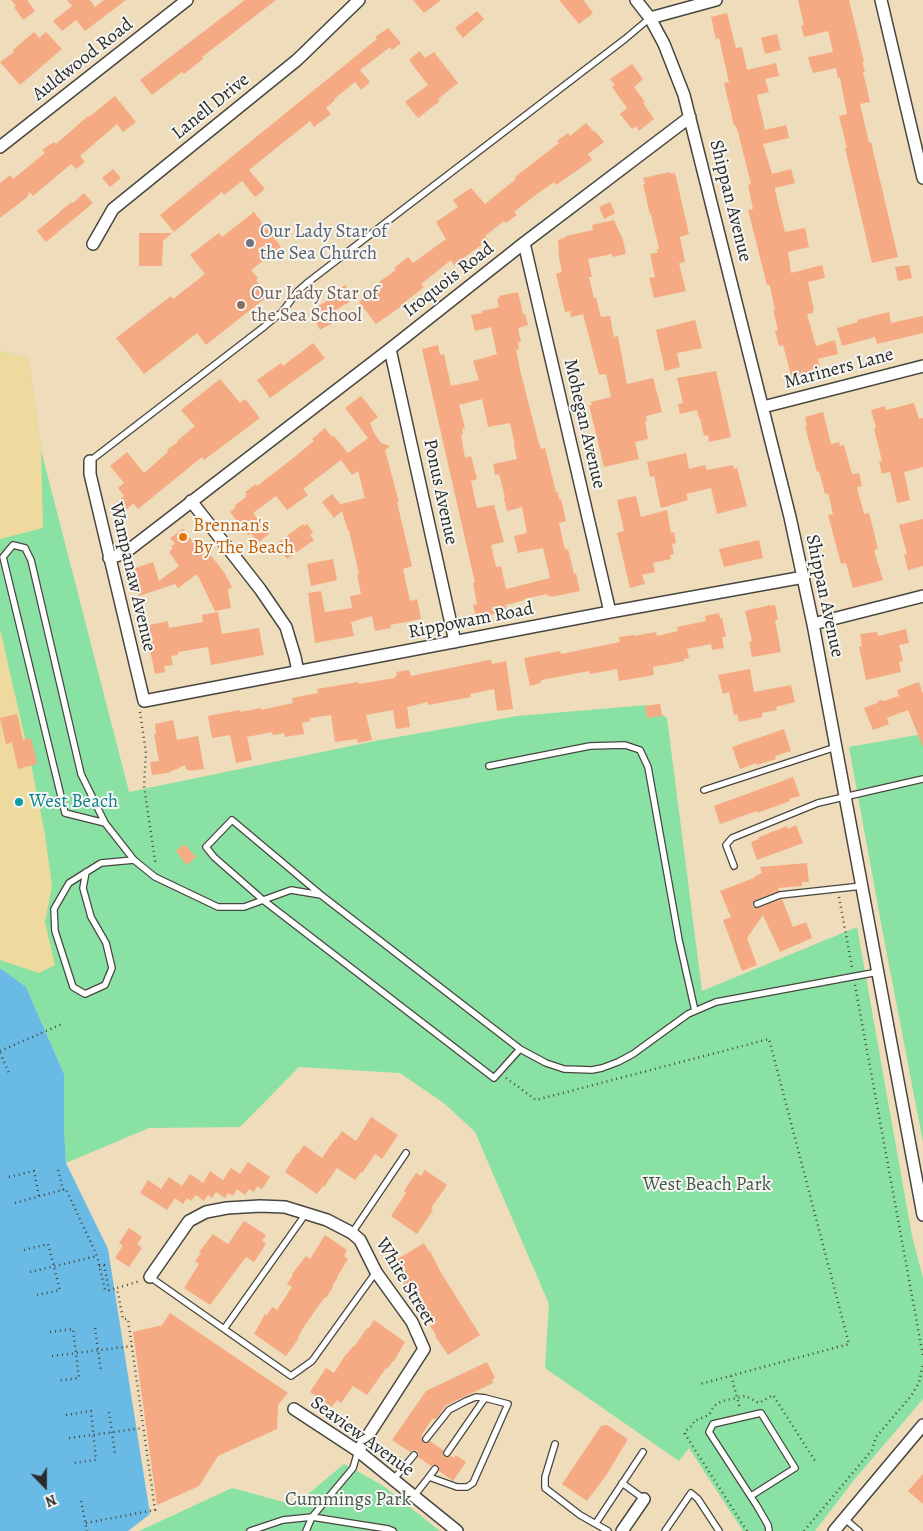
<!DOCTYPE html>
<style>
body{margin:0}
#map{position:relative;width:923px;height:1531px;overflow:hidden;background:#eedcba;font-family:Alegreya,serif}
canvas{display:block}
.north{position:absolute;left:20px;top:1461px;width:50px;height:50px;-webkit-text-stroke:4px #f6f6f2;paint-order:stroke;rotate:158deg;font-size:14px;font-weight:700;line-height:20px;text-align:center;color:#2b2b2b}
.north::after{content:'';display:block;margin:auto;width:18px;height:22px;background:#2b2b2b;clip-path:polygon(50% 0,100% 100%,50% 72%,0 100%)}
</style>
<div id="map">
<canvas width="923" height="1531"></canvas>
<div class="north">N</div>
</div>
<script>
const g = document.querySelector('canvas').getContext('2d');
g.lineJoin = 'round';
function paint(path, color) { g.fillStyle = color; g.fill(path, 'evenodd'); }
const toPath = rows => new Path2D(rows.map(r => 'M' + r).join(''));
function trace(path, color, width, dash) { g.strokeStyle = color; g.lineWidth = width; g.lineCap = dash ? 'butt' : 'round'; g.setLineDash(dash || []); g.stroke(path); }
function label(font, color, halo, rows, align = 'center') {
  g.font = font + ' Alegreya,serif'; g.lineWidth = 4; g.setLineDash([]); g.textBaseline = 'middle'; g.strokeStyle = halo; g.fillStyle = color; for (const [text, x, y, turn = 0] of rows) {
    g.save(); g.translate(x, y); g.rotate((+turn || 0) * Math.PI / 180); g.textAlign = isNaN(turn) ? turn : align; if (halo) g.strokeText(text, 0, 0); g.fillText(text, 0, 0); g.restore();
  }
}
paint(toPath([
 [0,351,29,358,41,450,129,792,375,741,517,716,648,705,667,718,702,991,857,927,912,1236,923,1278,923,1399,854,1480,815,1531,743,1531,689,1448,679,1461,545,1368,549,1304,475,1132,445,1104,400,1073,299,1067,240,1127,149,1128,66,1163,64,1127,64,1074,26,987,0,968],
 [923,734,923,1142,884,939,849,747],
 [344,1464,382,1485,440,1531,139,1531,232,1488,295,1505]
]), '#8ae1a4');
paint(toPath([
 [0,351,29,358,41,450,43,528,0,539],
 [0,629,32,769,45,835,52,886,45,922,55,965,39,973,0,960]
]), '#eeda9e');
paint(toPath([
 [0,968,26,987,64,1074,64,1127,66,1163,108,1249,150,1514,128,1531,0,1531]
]), '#69bae5');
paint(toPath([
 [11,0,27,0,35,11,23,20,14,7,16,6],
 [67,0,90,0,95,7,104,0,126,0,85,31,76,20,62,31,53,21,72,6],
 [245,0,276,0,202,57,203,59,184,74,182,72,152,95,140,80],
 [413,0,441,0,424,13],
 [559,0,585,0,584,1,593,13,579,24],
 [798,0,849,0,864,62,862,62,865,72,863,72,870,102,860,104,869,143,871,142,898,257,872,263,845,148,847,148,839,116,847,114,840,78,838,78,836,68,813,73,812,68,811,68,808,57,833,52,828,31,804,37,801,26,804,25],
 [477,11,484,19,463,38,455,28],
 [727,13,736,48,742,47,747,70,776,63,779,76,765,79,769,92,757,95,765,130,786,125,789,138,763,144,772,174,791,169,795,183,775,188,775,190,785,232,805,228,809,247,788,252,791,273,822,265,825,278,808,282,814,310,813,311,813,313,807,314,816,346,835,340,838,354,818,359,820,369,811,371,812,374,792,379,783,345,779,346,775,331,778,330,773,310,775,310,770,286,769,285,767,285,748,210,753,209,748,185,751,184,738,132,735,125,734,126,724,83,729,82,719,38,716,39,711,17],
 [388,28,401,43,392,50,390,47,360,70,370,82,361,90,355,82,334,99,335,100,326,108,331,114,314,127,310,121,249,170,265,189,255,197,242,181,224,195,222,192,174,232,160,215,377,39,375,37],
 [34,32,39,38,46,32,62,49,20,85,0,62,14,52,13,50],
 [777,34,781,50,765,54,761,38],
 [420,51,425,58,434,52,458,83,438,99,440,101,418,118,405,102,428,85,409,60],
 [632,64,643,79,634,87,645,102,643,103,654,119,639,131,636,126,632,129,620,114,627,108,612,87,615,85,610,79],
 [115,96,136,122,123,132,117,124,80,156,85,162,76,169,71,164,33,196,30,192,26,198,0,218,0,183,10,175,13,179,45,153,42,150,54,142,56,144,88,116,89,117],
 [586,123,594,132,595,131,604,142,588,154,592,160,556,185,554,182,537,194,514,212,517,215,506,223,504,221,485,236,488,240,454,265,451,260,421,284,424,287,405,302,406,303,376,324,359,302,381,285,379,282,396,270,394,268,408,257,413,263,446,239,436,222,458,207,453,200,471,188,485,204,516,179,515,177,559,143,557,141,568,133,570,136],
 [113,169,121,178,110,187,102,178],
 [670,172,670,174,675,173,689,234,680,237,685,262,679,263,686,291,654,298,649,278,655,277,650,254,657,253,657,249,659,249,651,214,650,215,643,184,645,184,643,178],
 [84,193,93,203,46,242,37,231,60,212,60,211,72,202,73,203],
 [610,202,615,213,604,219,599,207],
 [254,212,281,247,251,270,258,278,256,280,268,296,206,345,197,333,144,374,116,338,171,296,173,299,205,274,190,255,219,233,222,237],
 [614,220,623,240,626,254,612,257,612,254,588,259,592,277,589,277,594,298,596,298,601,317,610,316,614,337,618,336,627,384,653,378,662,412,646,416,647,421,645,421,648,439,635,442,639,459,604,467,589,405,592,405,591,402,611,397,606,374,599,375,583,314,571,317,570,311,565,312,556,274,562,272,558,252,559,252,558,240,566,237,566,236,593,230,592,225],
 [139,233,172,233,163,241,162,266,139,266],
 [909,265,912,278,898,281,895,267],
 [345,285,354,299,331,313,334,322,320,330,310,311,337,295,335,291],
 [518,292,523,314,525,314,528,325,518,328,521,342,518,342,519,349,516,350,521,374,538,440,541,449,545,448,556,492,558,492,559,499,561,499,566,521,559,523,565,550,568,549,574,574,576,573,580,591,551,597,551,596,548,596,547,594,524,599,525,600,506,605,507,611,476,618,473,605,477,604,473,583,475,583,422,349,438,345,440,355,444,354,451,386,479,380,473,361,497,354,491,327,475,331,471,315,483,313,482,311,499,307,497,299,500,298,499,296],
 [482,399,488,427,510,423,515,445,514,445,517,459,493,464,495,475,499,474,505,497,504,498,507,511,522,507,527,533,514,536,518,553,543,548,550,578,506,589,501,566,496,567,491,545,504,542,494,505,477,508,471,481,477,479,471,456,465,458,461,435,463,435,462,429,465,428,459,405],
 [889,312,891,323,923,316,923,333,877,344,875,337,842,346,837,328,858,322,857,320],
 [695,320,702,348,677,353,680,367,665,371,656,330],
 [313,343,325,358,270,398,257,380,281,363,283,366],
 [716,371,731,437,709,442,708,435,704,436,700,418,699,419,697,410,680,414,678,404,683,403,677,378],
 [220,379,240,403,245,399,260,418,204,460,202,457,138,509,132,502,133,504,125,510,118,501,124,496,118,488,124,483,110,466,127,452,144,473,168,452,167,450,178,442,177,441,195,426,181,410],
 [361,396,378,417,370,423,374,433,381,443,390,446,385,450,399,502,397,502,412,566,403,569,410,601,417,599,421,619,390,625,391,628,375,631,372,616,351,622,354,636,315,643,308,593,321,591,325,612,352,608,350,596,361,594,357,574,359,574,349,530,348,531,342,511,334,518,322,502,332,494,341,505,341,504,365,498,358,471,352,475,341,460,303,489,308,495,287,510,276,496,253,513,269,534,258,543,251,533,248,535,230,512,236,507,235,505,246,497,245,495,247,494,245,492,256,484,257,486,292,459,314,441,312,439,325,428,332,437,334,436,348,453,368,438,345,408],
 [914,403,919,419,923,418,923,467,904,472,910,500,897,503,890,472,882,474,879,462,882,461,874,429,876,428,871,410,885,406,886,410],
 [823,412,831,444,839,442,840,446,844,445,852,474,859,473,862,486,857,487,864,514,869,513,878,549,874,550,883,580,853,588,846,563,841,564,828,515,833,514,828,493,825,494,819,471,817,472,805,426,807,426,805,417],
 [686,453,689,469,705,465,707,470,733,465,734,469,737,468,747,506,717,514,711,488,686,494,688,500,661,508,654,476,650,477,647,462],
 [636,496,641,517,667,510,671,533,674,532,676,543,672,544,674,554,670,555,671,559,653,563,655,572,642,575,645,584,630,588,617,533,624,531,617,500],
 [923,519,923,566,908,570,904,555,907,554,899,525],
 [303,524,304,526,307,524,313,532,310,535,314,540,287,559,276,544],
 [183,529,203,555,204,554,206,556,209,553,224,572,232,587,228,590,231,608,215,611,197,574,178,588,175,584,139,596,130,570,153,562,159,581,179,566,169,552,173,548,171,546,175,544,170,538],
 [759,540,763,558,724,567,719,549],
 [333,559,337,580,311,586,307,564],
 [770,605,770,606,775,605,778,619,775,620,781,652,752,657,749,642,752,641,745,611],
 [218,612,222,634,259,628,264,655,211,665,208,647,178,652,178,655,171,656,173,665,164,666,165,672,155,674,145,626,168,621,169,628,203,622,202,615],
 [719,613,720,618,722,618,726,637,722,637,724,648,712,650,711,644,687,649,689,658,684,659,684,661,653,667,654,675,619,681,617,669,590,674,589,671,541,680,541,683,530,686,524,658,560,651,561,654,620,642,619,637,634,635,634,636,656,632,657,636,678,631,677,627,706,621,705,616],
 [906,629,909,643,899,645,903,661,899,662,901,672,866,680,859,647,862,646,860,634,877,632,878,636],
 [489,660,491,660,492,664,506,661,513,709,497,711,494,689,470,694,471,697,428,705,428,702,407,707,410,727,396,729,393,710,366,715,372,740,358,743,357,739,335,742,331,715,310,718,310,721,302,723,304,734,285,737,284,733,273,735,272,732,247,737,252,760,236,763,230,735,212,738,208,716,240,710,240,712,261,708,261,710,293,703,292,698,318,693,317,689,358,682,359,684,395,678,395,676,397,675,396,672,409,670,411,676],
 [750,669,754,692,791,685,795,702,776,707,777,710,762,713,762,717,739,722,737,714,734,715,729,692,723,694,718,675],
 [919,682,923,694,923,747,908,710,887,718,889,724,873,730,864,708,877,703,878,701,882,700,884,701,899,696,897,690],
 [660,704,662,716,647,718,645,706],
 [17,714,23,740,31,738,37,764,18,769,12,742,6,744,0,718],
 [173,720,177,740,198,736,204,769,189,771,188,769,186,770,185,765,168,773,152,775,150,762,159,761,154,735,156,734,155,724],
 [784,729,791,751,775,756,776,759,757,765,757,763,740,769,732,747],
 [793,777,800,796,789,799,790,801,757,813,757,811,720,824,714,806],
 [796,825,803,843,757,860,751,842,759,839,759,837,787,826,787,829],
 [184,844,196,857,187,865,176,851],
 [807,863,809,882,802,882,802,886,778,888,779,891,755,900,752,904,754,908,758,908,782,899,793,927,806,922,812,938,780,952,763,915,747,938,757,965,742,971,723,920,731,917,720,891,754,878,754,877,762,873,760,867],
 [371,1117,398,1135,382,1159,375,1154,362,1173,361,1172,355,1180,337,1168,324,1187,323,1186,317,1194,285,1172,297,1153,298,1154,304,1145,322,1158,335,1139,336,1140,342,1131,356,1141],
 [248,1162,270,1177,262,1189,257,1186,254,1192,249,1189,245,1195,237,1189,233,1196,228,1193,225,1198,216,1192,212,1198,208,1195,204,1201,196,1195,191,1201,187,1198,183,1204,175,1198,167,1210,140,1193,148,1180,161,1189,169,1177,182,1186,190,1174,203,1183,210,1171,223,1180,231,1168,240,1174],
 [425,1170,447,1185,431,1208,433,1210,417,1234,391,1216,406,1193,404,1191,416,1173,421,1176],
 [244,1221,266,1235,262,1241,266,1244,254,1262,246,1257,210,1305,184,1288,199,1264,195,1261,201,1253,199,1252,213,1234,228,1244],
 [129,1228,142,1237,137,1244,142,1248,129,1267,115,1258,122,1247,122,1245,119,1243],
 [325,1235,347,1250,344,1256,348,1259,337,1277,338,1277,332,1286,333,1287,326,1298,325,1297,319,1305,303,1328,298,1337,299,1338,286,1356,254,1334,265,1314,267,1315,272,1307,277,1310,292,1287,287,1284,293,1275,292,1274,306,1256,310,1259],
 [424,1243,429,1252,430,1251,440,1271,480,1335,448,1355,435,1336,436,1335,430,1326,435,1324,413,1288,409,1291,403,1282,402,1283,391,1263],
 [170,1313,288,1393,278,1405,277,1429,218,1456,199,1486,157,1505,133,1332,162,1325],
 [374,1320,405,1342,394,1361,393,1361,387,1369,386,1368,367,1395,353,1386,341,1403,337,1400,332,1407,310,1392,326,1368,334,1373,346,1354,347,1354,353,1346,354,1347,367,1328,368,1329],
 [487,1362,495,1378,492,1380,493,1383,445,1406,436,1419,432,1419,421,1436,423,1442,426,1444,430,1441,443,1450,443,1455,445,1457,449,1457,451,1456,454,1458,456,1455,466,1462,453,1481,439,1471,439,1468,437,1465,434,1465,431,1466,418,1457,419,1454,417,1451,413,1450,410,1452,392,1440,426,1391],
 [607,1425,628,1439,607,1474,587,1501,562,1484,601,1426],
 [923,1474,923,1504,908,1491]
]), '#f5aa83');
const service = toPath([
 [90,461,265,326,282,312,298,291,307,283,625,39,650,18],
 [489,766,590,746,625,745,640,750,648,767,679,940,695,1011],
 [704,790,836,747],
 [105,823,81,774,31,560,25,548,13,545,3,557,65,813,105,823,134,860,155,877,218,907,244,907,291,890,321,895,520,1049,546,1063,564,1069,592,1070,602,1068,618,1062,633,1054,688,1014,716,1002,878,972],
 [734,866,726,845,732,838,818,803,923,779],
 [86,872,83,888,91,917,106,943,112,968,105,985,85,994,73,987,55,931,54,909,69,883,101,863,134,860],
 [320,894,232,820,206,847,214,857,263,900,494,1078,520,1049],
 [757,904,780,895,862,886],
 [352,1233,406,1153],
 [150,1277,291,1376,312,1361,376,1272],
 [224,1329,307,1212],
 [555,1444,545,1477,545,1488,580,1515,608,1531],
 [447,1453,485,1398],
 [429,1477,435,1469],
 [393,1480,414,1455],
 [622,1483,644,1499],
 [414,1496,429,1477,457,1487,467,1487,473,1483,508,1404,485,1398,476,1397,466,1401,449,1410,426,1439],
 [751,1496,795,1468,761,1413,713,1424,709,1432,757,1506,768,1525,769,1531],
 [845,1519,859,1531],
 [596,1523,643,1452],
 [250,1531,283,1520,312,1517,388,1529,393,1531],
 [306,1531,312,1517,353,1468,358,1451],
 [665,1531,691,1493,698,1499,719,1531]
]);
const minor = toPath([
 [636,0,650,18,664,44,684,95,790,517,813,624,923,1215],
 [881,0,923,178],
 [650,18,716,0],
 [0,147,187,0],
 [524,243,610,612],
 [93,244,113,209,297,60,359,0],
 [390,349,455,642],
 [763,407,923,366],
 [90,461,90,474,144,701,610,612,804,577],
 [191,501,260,589,286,627,295,657,298,672],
 [109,558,119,555,130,549,390,349,524,243,690,117],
 [813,624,923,596],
 [150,1277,189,1221,206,1212,227,1208,260,1206,285,1207,327,1220,352,1233,360,1240,376,1272,412,1322,424,1349,358,1451],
 [294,1409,358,1451,457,1531],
 [622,1531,644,1499],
 [834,1531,923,1425]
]);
trace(service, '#484640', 8);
trace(minor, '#484640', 14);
trace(toPath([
 [140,712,146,753,144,786,155,861,153,865],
 [839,897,852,967],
 [855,985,923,1356],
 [0,1051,62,1024],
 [0,1053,10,1075],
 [506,1078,536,1100,769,1039,849,1344,700,1384],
 [58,1170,63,1190],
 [9,1177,34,1171,39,1196],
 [15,1203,66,1189,97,1256,105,1290],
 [24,1250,48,1244,60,1290,37,1295],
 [99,1266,104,1265,109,1290,117,1288],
 [30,1272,97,1256],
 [95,1328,101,1371],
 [50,1332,73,1329,79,1378,57,1381],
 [52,1356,132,1346],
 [731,1376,740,1408],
 [109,1412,115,1454],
 [66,1415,91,1411,96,1460,73,1463],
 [69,1438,143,1428],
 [81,1501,87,1531],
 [86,1523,155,1510,128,1319,123,1319,117,1288,140,1281],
 [747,1531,685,1434,685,1431,693,1425,694,1421,709,1415,714,1406,722,1401,746,1396,759,1403,773,1395,815,1461],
 [804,1531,872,1450,876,1437,911,1396,919,1383,923,1363]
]), '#484640', 2.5, [1, 4]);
trace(service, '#fff', 5.5);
trace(minor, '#fff', 11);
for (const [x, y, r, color] of [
 [250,243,5,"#6b7280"],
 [241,305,5,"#8d6e63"],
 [183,537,5,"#e8710a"],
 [19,802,5,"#0f9aa8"]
]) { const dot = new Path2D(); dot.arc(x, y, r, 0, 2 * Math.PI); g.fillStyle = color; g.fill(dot); trace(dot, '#f6f6f2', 2); }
label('19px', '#2b2b2b', '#f6f6f2', [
 ["Auldwood Road",83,60,-38],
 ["Lanell Drive",211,107,-39],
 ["Shippan Avenue",730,201,76],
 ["Iroquois Road",449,280,-38],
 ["Mariners Lane",839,369,-15],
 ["Mohegan Avenue",584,424,77],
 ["Ponus Avenue",440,492,78],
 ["Wampanaw Avenue",132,577,77],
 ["Shippan Avenue",824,596,78],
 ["Rippowam Road",471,621,-11],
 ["White Street",405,1282,59],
 ["Seaview Avenue",362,1437,36]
]);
label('19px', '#5b616d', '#f6f6f2', [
 ["Our Lady Star of",260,232],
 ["the Sea Church",260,254]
], 'left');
label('19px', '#785e54', '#f6f6f2', [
 ["Our Lady Star of",251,294],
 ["the Sea School",251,316]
], 'left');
label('19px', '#c56008', '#f6f6f2', [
 ["Brennan's",193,526],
 ["By The Beach",193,548]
], 'left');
label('19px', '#0d838f', '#f6f6f2', [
 ["West Beach",29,802]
], 'left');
label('19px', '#435849', '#f6f6f2', [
 ["West Beach Park",707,1185],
 ["Cummings Park",348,1500]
]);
</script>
